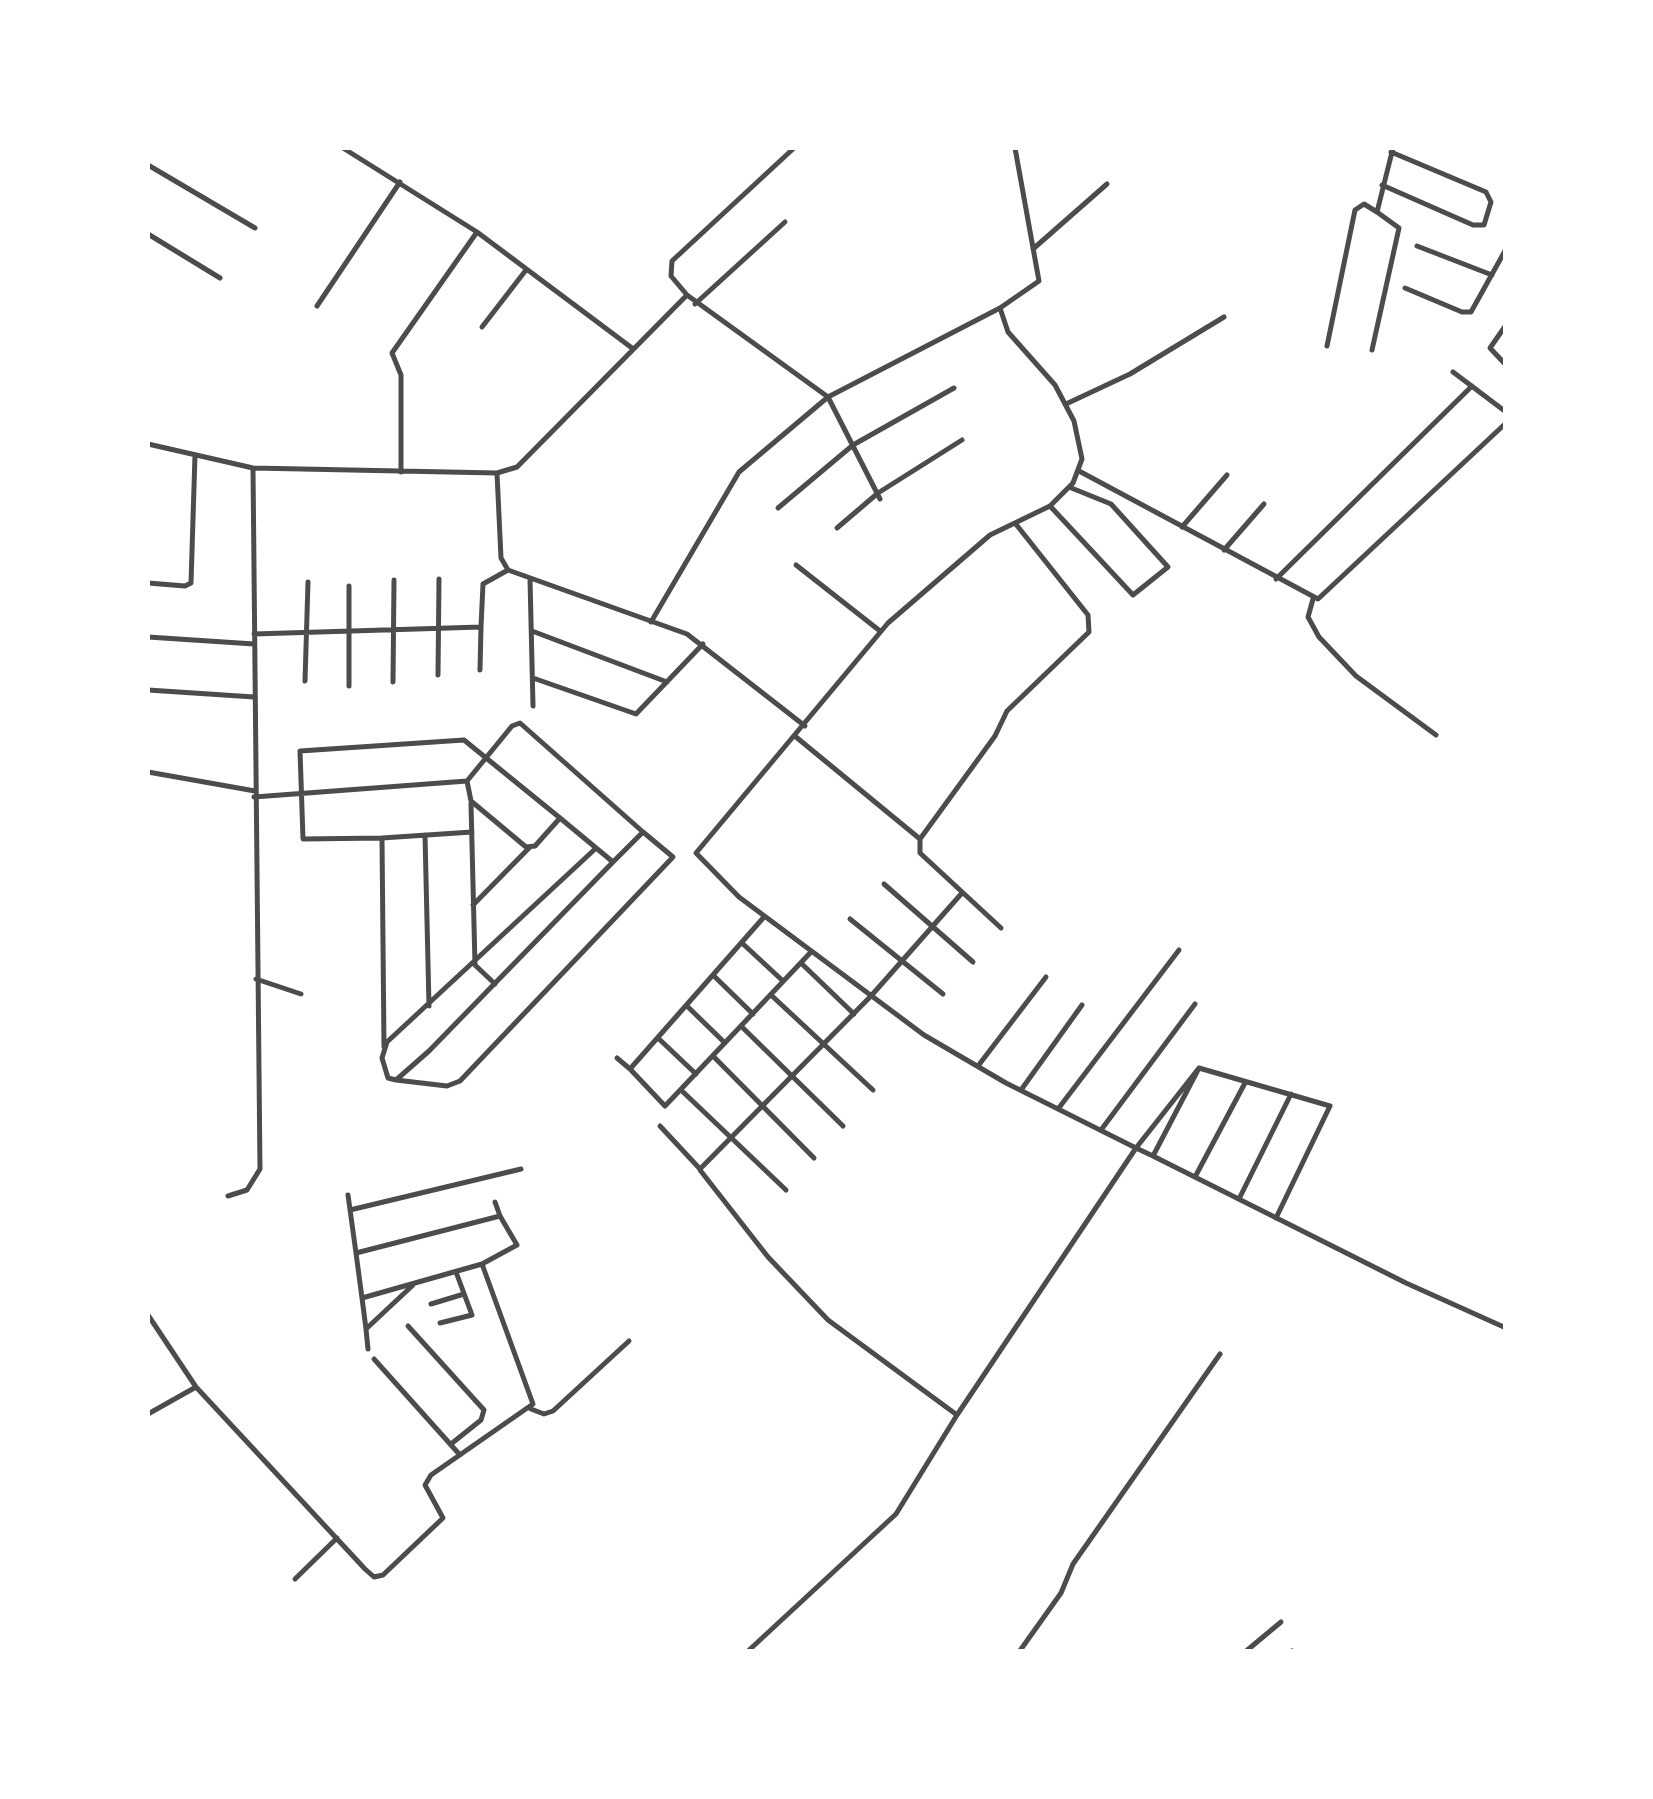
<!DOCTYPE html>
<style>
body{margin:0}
#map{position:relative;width:1653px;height:1799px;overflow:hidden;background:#fff;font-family:Cabin,sans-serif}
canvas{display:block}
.frame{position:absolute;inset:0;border:150px solid #fff;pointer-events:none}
</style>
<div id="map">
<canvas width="1653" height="1799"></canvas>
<div class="frame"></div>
</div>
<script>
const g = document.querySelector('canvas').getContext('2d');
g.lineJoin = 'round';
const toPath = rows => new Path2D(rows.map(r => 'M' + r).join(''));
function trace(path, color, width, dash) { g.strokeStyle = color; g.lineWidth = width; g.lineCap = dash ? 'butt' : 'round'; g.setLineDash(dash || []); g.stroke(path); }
trace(toPath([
 [343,148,477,232,632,348],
 [148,165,255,228],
 [1382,185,1473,225,1484,225,1491,202,1486,192,1391,152],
 [148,234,220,278],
 [1417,246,1492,275],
 [1033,249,1107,184],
 [1405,288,1462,312,1471,312,1506,249],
 [687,295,671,276,672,261,794,148],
 [695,304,785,222],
 [317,306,400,182],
 [1506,325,1490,348,1506,365],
 [482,327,526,270],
 [1327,346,1355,210,1364,204,1377,212,1393,148],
 [1372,350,1399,228,1377,212],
 [1453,372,1506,412],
 [1066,404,1130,374,1224,317],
 [148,444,253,468,497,473,501,558,508,570,687,634,805,726],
 [1079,471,1318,599,1506,423],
 [401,472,401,375,392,353,477,232],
 [497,473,517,467,687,295,828,397,880,499],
 [1050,506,1133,595,1168,567,1111,504,1069,487],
 [778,508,853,445,954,388],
 [1182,527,1227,475],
 [837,528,878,493,962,440],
 [1224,550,1264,504],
 [796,565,880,631],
 [530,579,533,706],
 [1276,579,1472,386],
 [148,583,185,586,191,583,195,455],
 [1313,599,1308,617,1319,637,1356,676,1436,735],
 [651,622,739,472,828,397,1000,308,1039,281,1015,148],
 [532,631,667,682],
 [254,634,481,627,483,584,508,570],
 [148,637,254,644],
 [480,670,481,627],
 [438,675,439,579],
 [533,678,636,714,703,644],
 [305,681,308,582],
 [393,682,394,580],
 [349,686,349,586],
 [148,690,254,697],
 [796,737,920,839,995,736,1007,711,1089,632,1088,615,1015,523],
 [148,772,255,791],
 [467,781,512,726,520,723,643,832],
 [254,797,467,781,471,801,526,847,535,846,560,818,613,862,643,832,673,857,460,1081,447,1086,396,1080],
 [471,804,475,965,495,984],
 [425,835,429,1006],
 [382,838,472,832],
 [920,839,920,853,1001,928],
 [594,850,387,1042,382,1058,388,1078,396,1080,429,1051,613,862],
 [884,884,973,962],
 [473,905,530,847],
 [764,917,630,1069,665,1106,811,952],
 [850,919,943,994],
 [742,943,783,981],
 [801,963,854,1014],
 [714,976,753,1014],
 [256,979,301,994],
 [771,995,873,1090],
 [688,1007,725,1043],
 [741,1026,843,1126],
 [658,1038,696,1074],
 [384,1047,382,838,303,839,300,751,464,740,560,818],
 [713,1056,814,1158],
 [617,1058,630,1069],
 [978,1066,1046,977],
 [1199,1068,1330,1106,1276,1218],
 [681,1090,786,1190],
 [1021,1090,1082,1005],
 [1058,1109,1179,950],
 [660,1126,700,1169,871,996,962,893],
 [1101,1130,1195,1004],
 [1153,1156,1199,1068,1136,1148,1153,1156,1406,1283,1506,1328],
 [700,1170,768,1257,828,1320,957,1415],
 [1195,1177,1245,1083],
 [348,1195,356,1253],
 [228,1196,247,1190,260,1169,253,468],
 [1239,1199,1291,1094],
 [495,1202,500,1216],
 [350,1210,521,1169],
 [362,1298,482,1264,517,1245,500,1216,356,1253,362,1298,366,1329,368,1349],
 [431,1304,464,1294],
 [148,1315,196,1387],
 [440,1323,472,1315,456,1272],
 [408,1326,484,1410,481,1420,451,1444],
 [366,1329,413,1285],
 [374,1359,460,1455],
 [531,1409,544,1414,553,1411,629,1341],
 [148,1414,196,1387,365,1569,374,1577,383,1575,443,1518,425,1485,431,1475,533,1404,482,1264],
 [295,1579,337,1538],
 [1292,1651,1293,1652],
 [747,1652,896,1514,957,1415,1136,1148,1006,1083,924,1035,739,897,696,853,888,623,990,535,1050,506,1073,483,1082,459,1074,421,1055,385,1008,332,1000,308],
 [1019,1652,1061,1593,1073,1564,1220,1354],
 [1245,1652,1281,1622]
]), '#4c4c4c', 5);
</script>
